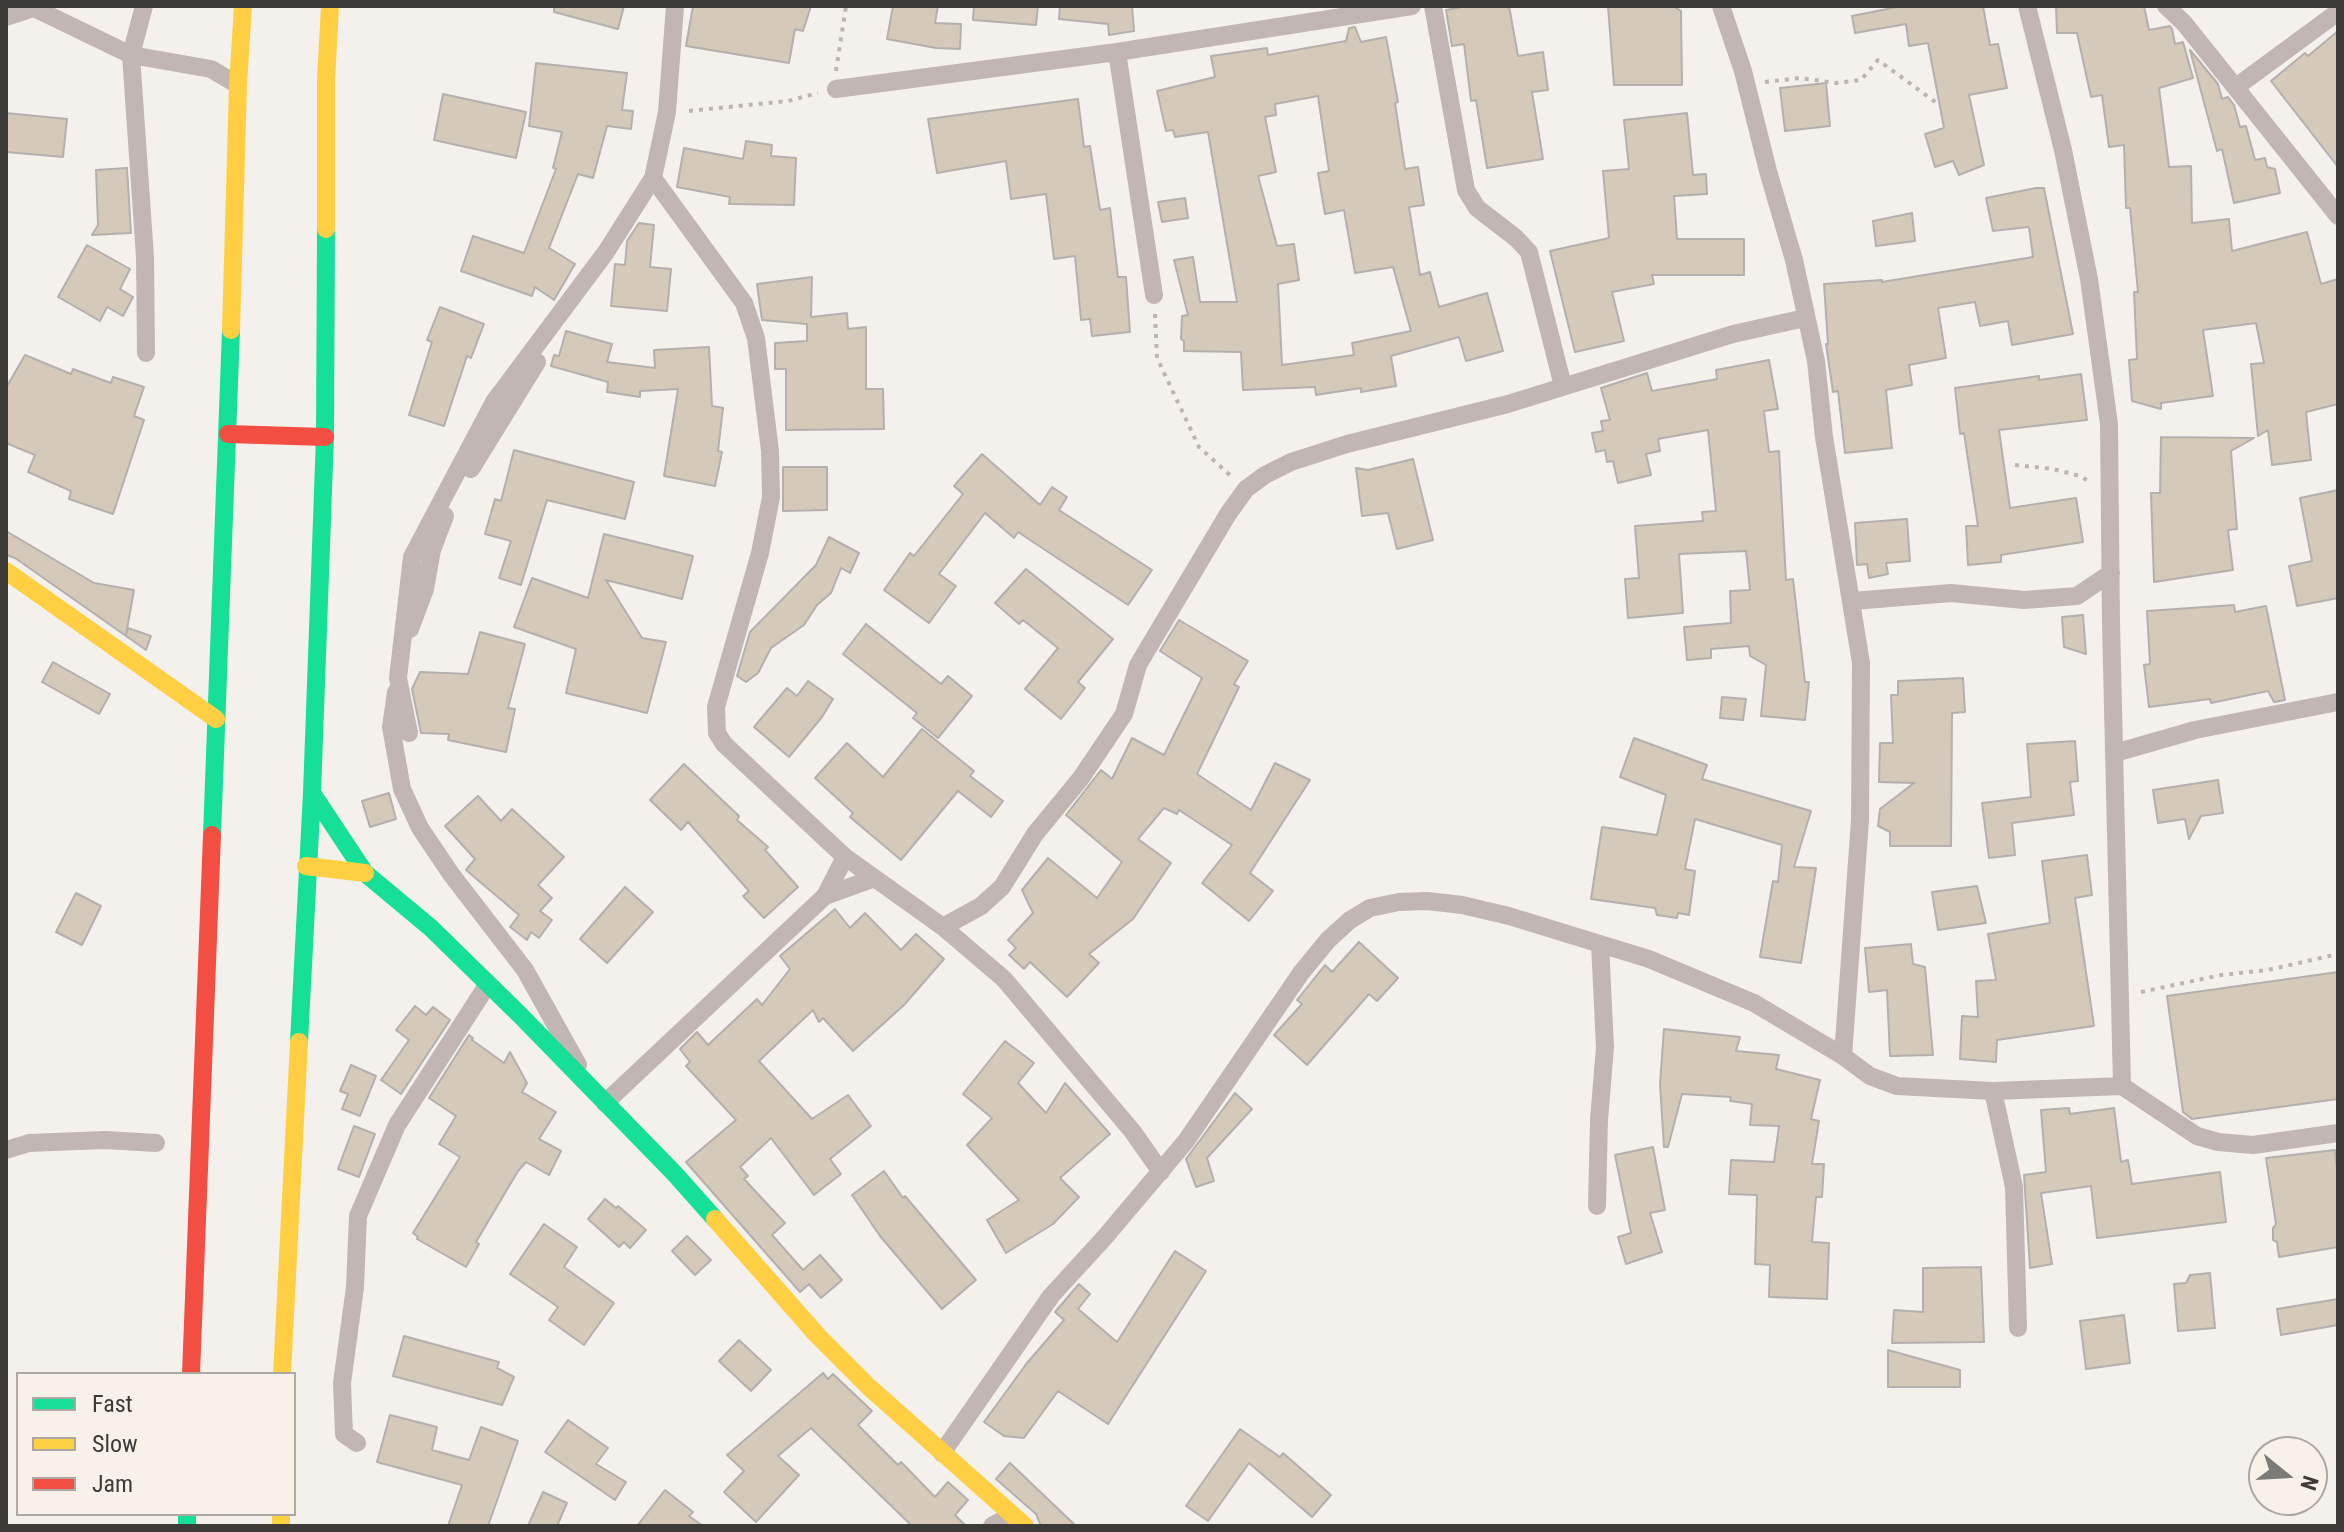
<!DOCTYPE html>
<style>
body{margin:0}
#map{position:relative;width:2344px;height:1532px;overflow:hidden;background:#f4f1ed;font-family:"Roboto Condensed",sans-serif}
canvas{display:block}
.frame{position:absolute;inset:0;border:8px solid #3d3b38;pointer-events:none}
.legend{position:absolute;left:16px;top:1372px;width:280px;height:144px;box-sizing:border-box;background:#f7f1ea;border:2px solid #ada8a3;margin:0;padding:10px 14px;list-style:none;font-size:24px;color:#3d3b38}
.legend li{display:flex;align-items:center;gap:16px;height:40px}
.legend b{width:40px;border:2px solid #ada8a3}
.north{position:absolute;left:2248px;top:1436px;width:80px;height:80px;box-sizing:border-box;background:#f7f1ea;border:2px solid #ada8a3;border-radius:50%;rotate:108deg;font-size:22px;font-weight:700;line-height:32px;text-align:center;color:#3d3b38}
.north::after{content:'';display:block;margin:auto;width:28px;height:36px;background:#7d7b77;clip-path:polygon(50% 0,100% 100%,50% 72%,0 100%)}
</style>
<div id="map">
<canvas width="2344" height="1532"></canvas>
<div class="frame"></div>
<ul class="legend">
<li><b style="height:10px;background:#16e098"></b>Fast</li>
<li><b style="height:10px;background:#ffcf43"></b>Slow</li>
<li><b style="height:10px;background:#f24e42"></b>Jam</li>
</ul>
<div class="north">N</div>
</div>
<script>
const g = document.querySelector('canvas').getContext('2d');
g.lineJoin = 'round';
function paint(path, color) { g.fillStyle = color; g.fill(path, 'evenodd'); }
const toPath = rows => new Path2D(rows.map(r => 'M' + r).join(''));
function trace(path, color, width, dash) { g.strokeStyle = color; g.lineWidth = width; g.lineCap = dash ? 'butt' : 'round'; g.setLineDash(dash || []); g.stroke(path); }
const building = toPath([
 [554,6,624,6,618,29,554,12,554,6],
 [693,6,811,6,803,31,795,29,789,63,686,46,693,6],
 [893,6,938,6,935,23,961,24,960,49,936,48,887,39,893,6],
 [974,6,1038,6,1036,25,973,20,974,6],
 [1060,6,1132,6,1134,31,1109,35,1108,24,1059,19,1060,6],
 [1467,6,1509,6,1518,56,1543,52,1548,90,1532,92,1543,159,1487,168,1476,100,1471,101,1464,44,1452,46,1446,10,1467,6],
 [1608,6,1673,6,1681,11,1682,85,1614,85,1608,6],
 [1902,6,1983,6,1990,45,1998,44,2007,88,1969,95,1984,165,1959,175,1953,161,1935,167,1925,134,1944,128,1928,43,1909,46,1906,24,1855,33,1852,16,1902,6],
 [2056,6,2144,6,2149,30,2170,26,2172,29,2175,44,2183,42,2193,78,2159,88,2169,167,2191,166,2192,223,2229,219,2232,251,2307,232,2321,284,2338,279,2338,404,2306,412,2311,460,2272,465,2268,430,2258,436,2251,364,2264,363,2256,323,2203,330,2213,396,2161,403,2161,409,2132,401,2129,360,2137,359,2134,292,2138,292,2130,208,2126,208,2124,145,2109,147,2102,95,2091,97,2077,33,2057,33,2056,6],
 [1355,27,1361,42,1386,37,1398,102,1395,103,1405,169,1418,167,1424,205,1409,207,1420,275,1430,272,1439,307,1487,293,1503,351,1466,361,1459,337,1391,356,1396,386,1361,392,1361,388,1316,395,1315,387,1243,390,1241,352,1184,351,1184,341,1181,339,1182,316,1188,315,1174,260,1193,257,1200,302,1237,302,1208,132,1175,137,1173,130,1166,131,1157,91,1215,77,1211,56,1267,48,1268,55,1346,41,1349,28,1355,27],
 [1318,96,1329,171,1318,173,1325,214,1344,210,1355,273,1393,267,1411,331,1352,343,1354,355,1282,365,1278,284,1299,280,1294,244,1277,246,1258,176,1276,172,1265,117,1276,115,1275,104,1318,96],
 [2338,31,2338,167,2271,81,2305,53,2308,56,2338,31],
 [2190,50,2218,84,2222,99,2228,97,2234,105,2240,127,2246,126,2255,160,2265,158,2267,167,2275,169,2280,193,2234,203,2222,149,2217,151,2190,50],
 [536,63,627,73,622,110,633,111,631,129,607,126,593,178,578,174,549,248,575,264,554,300,535,287,532,296,461,271,473,236,524,253,556,169,553,168,562,132,529,126,536,63],
 [1826,83,1830,126,1785,131,1780,88,1826,83],
 [443,94,526,112,516,158,434,140,443,94],
 [1078,99,1084,147,1090,146,1100,210,1110,208,1118,277,1126,277,1130,332,1092,336,1090,319,1081,320,1075,256,1054,259,1046,194,1011,199,1006,161,937,173,928,119,1078,99],
 [6,113,67,119,63,157,6,152,6,113],
 [1687,113,1693,175,1706,174,1707,194,1674,196,1677,239,1744,239,1744,275,1652,275,1654,284,1612,292,1624,341,1575,352,1550,251,1609,238,1603,171,1629,169,1624,120,1687,113],
 [746,141,772,145,771,156,796,158,794,205,729,204,730,197,677,187,684,148,743,159,746,141],
 [127,168,131,233,92,235,98,225,96,170,127,168],
 [2036,188,2044,188,2073,334,2012,345,2008,321,1980,326,1975,302,1938,308,1946,358,1909,365,1912,385,1886,390,1892,448,1845,453,1838,391,1833,392,1826,344,1828,344,1824,284,1882,280,1882,282,2033,257,2029,227,1993,231,1986,198,2036,188],
 [1185,198,1188,218,1162,222,1158,202,1185,198],
 [1912,213,1915,241,1876,246,1873,221,1912,213],
 [639,223,654,225,650,267,671,269,667,311,611,306,615,264,625,265,627,241,639,223],
 [87,245,130,269,120,289,133,297,123,316,107,307,100,321,58,297,87,245],
 [812,277,811,317,847,313,848,329,866,327,866,389,883,389,884,429,786,430,786,369,775,369,775,343,807,341,807,324,762,320,757,284,812,277],
 [440,307,484,324,471,358,467,356,444,426,409,415,432,342,427,340,440,307],
 [566,331,612,344,607,362,655,368,654,350,709,347,712,406,723,408,718,451,722,452,715,486,664,476,678,389,640,391,640,397,607,392,608,382,551,366,554,355,559,356,566,331],
 [25,355,71,374,73,369,111,383,113,377,144,387,134,416,144,420,113,514,69,499,71,491,28,472,35,455,6,443,6,388,25,355],
 [1769,360,1778,409,1764,411,1769,452,1779,451,1786,580,1793,579,1805,682,1809,682,1805,720,1761,716,1766,665,1750,656,1749,646,1711,649,1711,658,1687,660,1684,627,1731,623,1730,591,1750,590,1746,551,1679,554,1683,613,1628,618,1625,579,1639,578,1635,526,1703,521,1702,512,1716,511,1708,430,1658,439,1660,451,1646,454,1651,475,1618,483,1613,461,1607,462,1605,450,1596,452,1592,433,1603,431,1601,421,1610,420,1601,388,1647,373,1652,391,1717,379,1716,370,1769,360],
 [2081,374,2087,420,1999,430,2010,508,2076,498,2083,542,2001,555,2001,562,1968,565,1966,526,1978,526,1964,433,1960,434,1955,388,2039,376,2039,380,2081,374],
 [2161,437,2254,438,2231,451,2237,529,2228,530,2233,570,2154,582,2151,493,2160,493,2161,437],
 [514,450,634,482,625,519,547,500,521,585,499,578,511,541,485,534,495,499,501,501,514,450],
 [982,454,1040,505,1052,487,1067,497,1059,510,1152,570,1128,605,1018,532,1014,538,985,513,939,574,956,586,929,623,884,590,910,553,914,556,963,494,954,486,982,454],
 [1413,459,1433,540,1397,549,1388,513,1362,516,1356,468,1368,470,1413,459],
 [783,467,827,467,827,510,783,511,783,467],
 [2338,490,2338,598,2297,606,2289,566,2312,561,2300,498,2338,490],
 [1907,519,1910,561,1886,563,1888,574,1869,578,1867,564,1857,565,1855,523,1907,519],
 [6,531,94,583,134,590,126,635,128,628,151,636,146,650,15,558,6,555,6,531],
 [604,534,693,556,682,599,606,580,642,638,666,642,647,713,566,693,576,649,514,627,532,578,588,598,604,534],
 [829,537,859,553,850,573,841,568,831,593,817,605,804,625,771,648,758,673,746,682,737,676,750,632,816,565,829,537],
 [1026,569,1113,639,1078,682,1085,688,1061,719,1025,689,1058,648,1023,620,1019,624,995,603,1026,569],
 [2234,605,2235,612,2266,606,2285,700,2274,702,2268,691,2211,703,2210,699,2149,707,2144,665,2150,664,2147,611,2234,605],
 [2083,615,2086,654,2064,647,2062,617,2083,615],
 [1179,620,1248,661,1234,684,1239,687,1197,774,1251,810,1275,763,1310,780,1250,873,1273,891,1249,921,1202,883,1232,845,1179,810,1177,814,1164,808,1138,839,1171,863,1133,919,1089,954,1099,963,1067,997,1030,962,1024,969,1009,955,1016,948,1008,940,1033,913,1022,890,1048,858,1097,898,1122,862,1066,815,1101,770,1112,779,1132,738,1164,755,1202,678,1160,651,1179,620],
 [866,624,941,684,948,676,972,696,938,738,913,718,917,713,843,654,866,624],
 [480,632,525,644,508,708,515,709,506,752,448,740,449,734,421,733,412,689,420,672,468,674,480,632],
 [53,662,110,694,99,714,42,682,53,662],
 [1963,678,1965,712,1952,713,1951,846,1890,846,1890,832,1878,826,1880,809,1914,783,1879,782,1880,743,1893,743,1891,695,1898,695,1898,681,1963,678],
 [808,681,833,699,822,717,789,757,754,727,787,688,797,696,808,681],
 [1722,697,1746,699,1743,720,1720,718,1722,697],
 [922,729,974,771,970,776,1003,801,991,817,958,791,901,860,850,817,853,813,815,778,847,743,883,777,922,729],
 [1634,738,1707,765,1702,779,1811,811,1794,867,1816,868,1801,963,1760,957,1773,881,1778,882,1782,845,1695,819,1685,869,1695,871,1689,915,1678,913,1677,918,1657,915,1655,908,1591,899,1602,827,1657,835,1666,795,1620,777,1634,738],
 [2075,741,2078,781,2070,782,2074,815,2012,823,2015,855,1989,858,1982,803,2031,797,2027,744,2075,741],
 [684,764,739,816,737,820,768,847,765,850,798,887,764,918,743,896,749,891,688,822,681,830,650,800,684,764],
 [2218,780,2223,813,2201,816,2189,839,2185,819,2158,823,2153,790,2218,780],
 [389,793,396,819,370,827,362,801,389,793],
 [478,796,501,821,512,809,564,857,538,885,552,898,540,911,552,920,539,938,531,932,527,940,510,927,519,915,466,870,475,859,445,826,478,796],
 [2087,855,2092,895,2075,898,2094,1026,1997,1040,1996,1062,1960,1059,1962,1016,1978,1017,1976,981,1996,980,1988,934,2050,923,2042,861,2087,855],
 [1977,886,1986,923,1938,930,1932,892,1977,886],
 [625,887,653,912,607,963,580,939,625,887],
 [76,893,101,906,82,945,56,932,76,893],
 [835,909,850,928,865,913,901,950,916,934,944,959,904,1005,853,1051,823,1018,819,1022,813,1010,759,1061,812,1119,848,1095,871,1126,830,1159,841,1174,814,1195,771,1138,740,1167,748,1176,744,1179,785,1223,772,1235,803,1270,820,1255,842,1280,821,1298,809,1284,800,1292,686,1162,736,1120,686,1066,690,1062,680,1049,697,1032,708,1045,757,999,762,1005,790,969,780,956,835,909],
 [1359,942,1398,978,1377,1001,1369,994,1307,1065,1274,1035,1302,1004,1297,1000,1325,965,1332,972,1359,942],
 [1911,944,1913,964,1925,967,1933,1055,1890,1056,1887,990,1869,992,1865,948,1911,944],
 [2338,972,2338,1099,2192,1119,2183,1112,2167,996,2338,972],
 [415,1006,426,1015,433,1007,450,1020,401,1094,381,1080,409,1040,396,1030,415,1006],
 [1664,1029,1740,1037,1736,1051,1779,1055,1776,1069,1820,1080,1811,1119,1819,1121,1812,1164,1824,1164,1822,1197,1816,1197,1812,1242,1829,1243,1827,1299,1769,1297,1770,1265,1755,1264,1757,1195,1729,1194,1731,1160,1774,1162,1779,1126,1750,1125,1752,1104,1730,1101,1731,1097,1682,1094,1668,1147,1664,1147,1660,1084,1664,1029],
 [469,1035,473,1038,472,1040,504,1063,510,1052,527,1083,522,1092,556,1112,539,1139,561,1151,549,1175,526,1162,518,1171,476,1242,479,1244,466,1267,417,1239,418,1237,413,1233,460,1157,439,1144,456,1116,429,1098,469,1035],
 [1005,1041,1034,1063,1018,1083,1046,1113,1065,1083,1110,1134,1060,1178,1079,1197,1053,1224,1006,1253,987,1220,1019,1200,967,1145,992,1118,963,1094,1005,1041],
 [351,1065,376,1076,360,1116,342,1109,348,1094,340,1091,351,1065],
 [1235,1093,1252,1109,1207,1158,1214,1181,1196,1187,1186,1159,1235,1093],
 [2069,1108,2070,1114,2114,1108,2121,1162,2128,1160,2132,1184,2220,1172,2226,1222,2097,1238,2091,1186,2041,1193,2052,1264,2030,1268,2024,1175,2046,1172,2041,1110,2069,1108],
 [354,1126,375,1134,359,1177,338,1169,354,1126],
 [1653,1147,1665,1210,1650,1213,1662,1252,1626,1264,1618,1237,1631,1233,1615,1155,1653,1147],
 [2335,1150,2338,1180,2338,1247,2279,1257,2277,1242,2273,1240,2273,1228,2276,1224,2266,1158,2335,1150],
 [884,1171,903,1198,905,1196,976,1280,942,1309,880,1236,852,1195,884,1171],
 [605,1199,616,1208,618,1206,646,1230,630,1248,624,1242,619,1247,588,1219,605,1199],
 [544,1224,577,1247,564,1267,614,1303,584,1345,549,1320,558,1307,510,1274,544,1224],
 [687,1236,711,1260,695,1275,672,1251,687,1236],
 [1175,1251,1206,1271,1108,1424,1058,1391,1024,1438,1004,1436,984,1422,1027,1363,1064,1320,1055,1312,1079,1284,1090,1294,1078,1309,1117,1342,1175,1251],
 [1981,1267,1984,1342,1892,1343,1894,1310,1923,1312,1923,1268,1981,1267],
 [2210,1273,2215,1328,2178,1331,2174,1284,2186,1283,2190,1275,2210,1273],
 [2338,1299,2338,1325,2281,1335,2277,1309,2338,1299],
 [2124,1315,2130,1363,2086,1369,2080,1321,2124,1315],
 [404,1336,499,1362,497,1368,514,1377,502,1405,393,1376,404,1336],
 [739,1340,771,1370,751,1391,719,1361,739,1340],
 [1888,1350,1960,1370,1960,1387,1888,1387,1888,1350],
 [823,1373,828,1379,833,1374,872,1411,858,1425,898,1465,901,1462,935,1497,948,1482,968,1500,955,1515,966,1526,912,1526,811,1428,778,1456,799,1475,756,1522,724,1492,744,1471,727,1455,823,1373],
 [390,1415,437,1427,432,1450,469,1460,481,1427,518,1441,488,1526,448,1526,462,1485,377,1462,390,1415],
 [568,1420,608,1448,596,1464,626,1482,615,1500,545,1452,568,1420],
 [1240,1429,1280,1457,1283,1453,1331,1495,1312,1517,1249,1463,1208,1521,1186,1506,1240,1429],
 [1010,1463,1076,1526,1041,1526,1036,1514,996,1479,1010,1463],
 [665,1490,693,1512,689,1516,703,1526,637,1526,665,1490],
 [543,1492,567,1503,557,1526,528,1526,543,1492]
]);
paint(building, '#d5c9b9');
trace(building, '#b3b0ad', 2);
trace(toPath([
 [836,71,846,6],
 [1765,82,1800,78,1836,83,1861,80,1878,60,1938,104],
 [689,111,788,101,818,93],
 [1155,314,1157,358,1199,447,1232,477],
 [2015,465,2053,469,2080,476,2090,482],
 [2141,992,2221,975,2268,970,2338,954]
]), '#bdb4b3', 4, [4, 6]);
trace(toPath([
 [144,6,131,55,145,257,146,353],
 [1433,6,1466,190,1477,208,1516,238,1529,252,1563,386],
 [1721,6,1743,71,1768,171,1794,260,1816,361,1824,437,1861,663,1860,820,1843,1056],
 [2027,6,2063,150,2089,279,2109,424,2111,623,2122,1086],
 [2166,6,2184,23,2338,216],
 [6,17,34,8,131,55,211,69,238,85],
 [1117,52,1154,295],
 [2236,87,2338,12],
 [836,89,1117,52,1412,6],
 [647,188,653,178,667,112,675,6],
 [471,469,537,362],
 [1853,601,1951,593,2024,600,2077,596,2111,573],
 [410,629,425,589,432,550,445,516],
 [396,692,391,727,402,789,420,828,451,874,525,970,578,1065],
 [409,733,398,678,412,557,494,402,606,252,653,178,744,303,756,338,770,451,771,497,760,553,716,707,717,733,724,744,845,857,943,927,1004,979,1133,1132,1161,1172],
 [2115,753,2195,730,2338,702],
 [825,896,872,879],
 [943,927,981,906,1002,887,1035,834,1081,778,1124,714,1138,665,1228,514,1246,489,1265,475,1291,462,1347,444,1508,404,1733,334,1805,318],
 [1993,1091,2014,1187,2018,1328],
 [605,1103,825,896,845,857],
 [6,1150,29,1143,105,1140,156,1143],
 [1597,1206,1599,1120,1605,1047,1600,944],
 [357,1443,344,1434,342,1383,355,1287,358,1216,397,1125,488,984],
 [942,1453,1051,1296,1105,1237,1186,1141,1301,973,1328,940,1350,920,1370,908,1399,902,1427,901,1462,905,1509,916,1649,959,1754,1003,1843,1056,1870,1076,1897,1086,1993,1091,2122,1086,2197,1136,2218,1142,2253,1145,2338,1133],
 [992,1526,1012,1515]
]), '#c2b6b5', 18);
trace(toPath([
 [312,793,365,873,431,928,520,1015,675,1174,715,1219],
 [212,835,231,330],
 [299,1042,312,793,325,437,326,229],
 [187,1514,187,1526]
]), '#16e098', 18);
trace(toPath([
 [326,229,326,80,330,6],
 [231,330,238,85,243,6],
 [6,571,216,719],
 [306,866,365,873],
 [715,1219,818,1336,869,1387,1025,1526],
 [282,1374,299,1042],
 [281,1514,281,1526]
]), '#ffcf43', 18);
trace(toPath([
 [228,434,325,437],
 [191,1374,212,835]
]), '#f24e42', 18);
</script>
